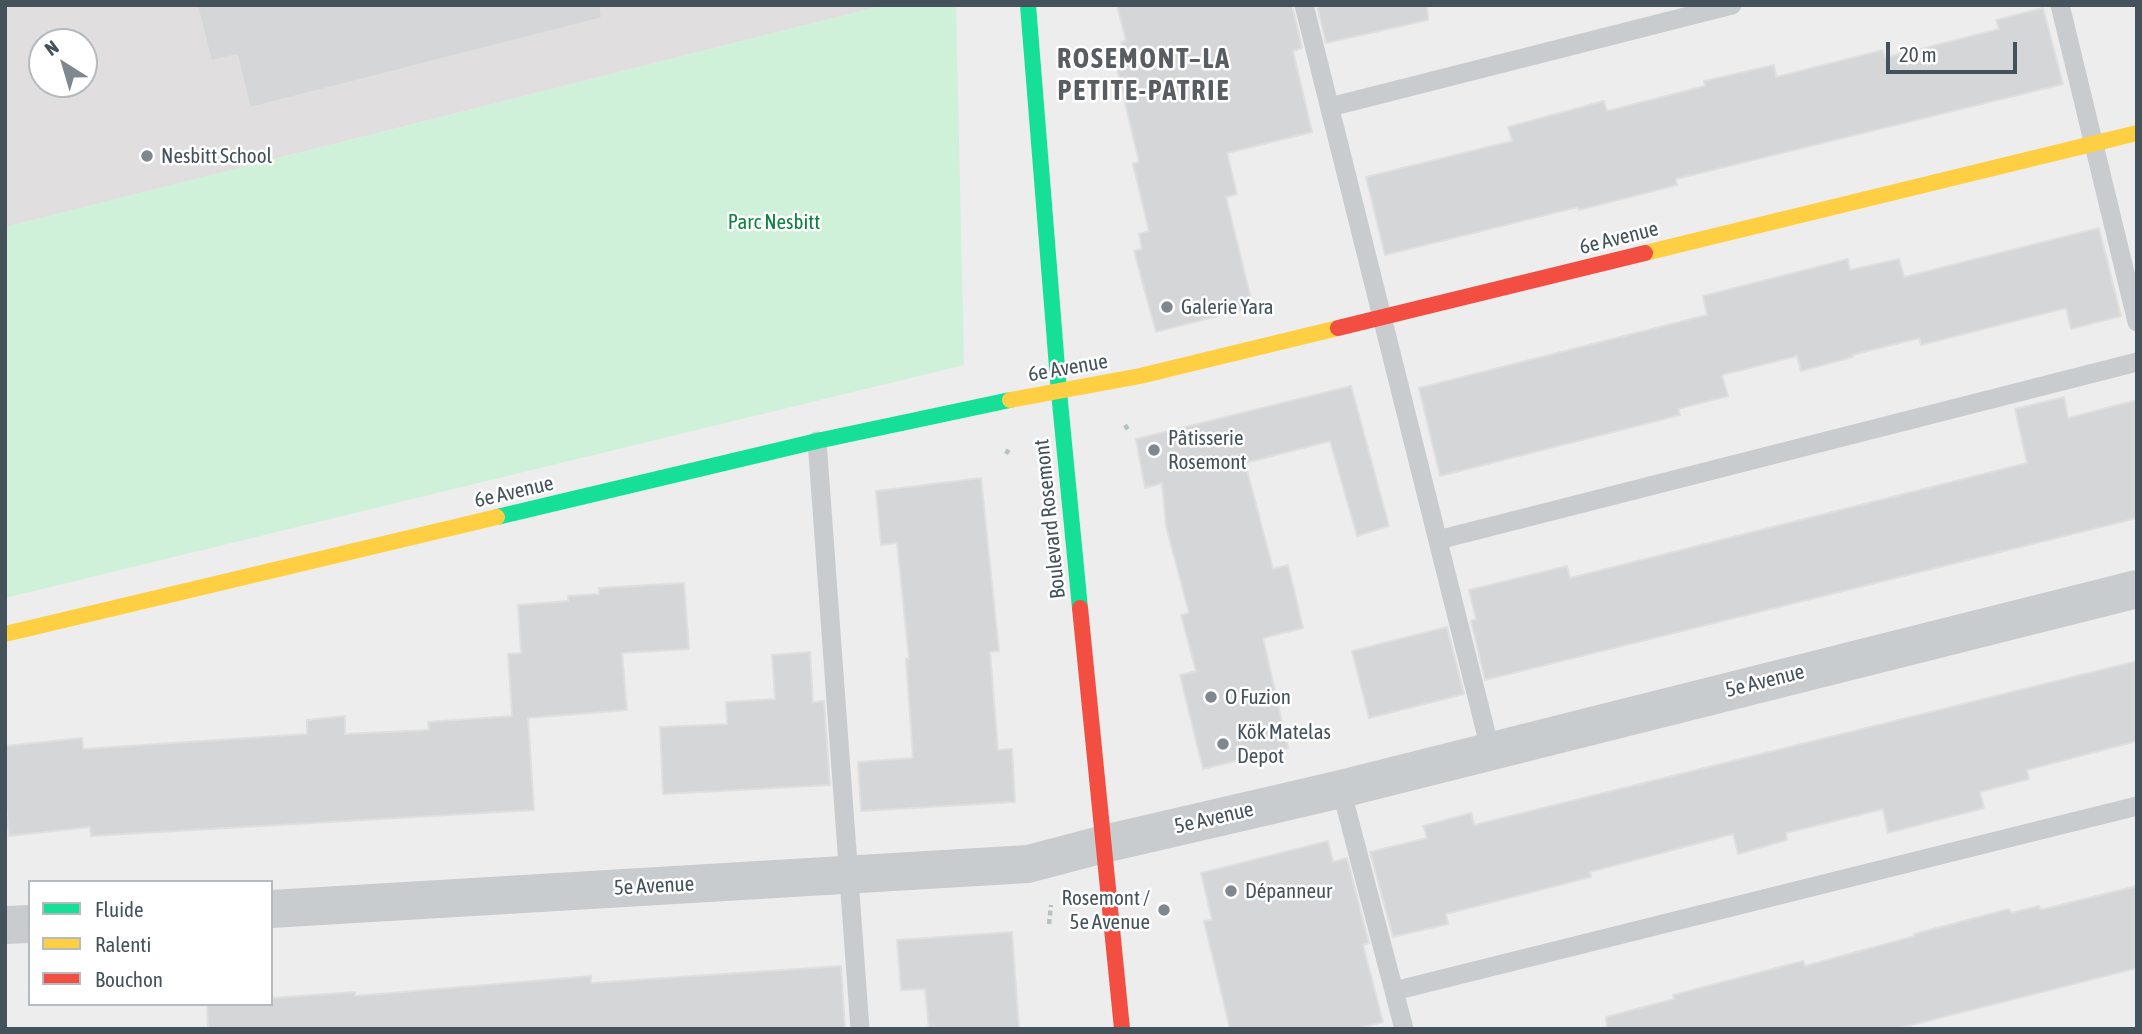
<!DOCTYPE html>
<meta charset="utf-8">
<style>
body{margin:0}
#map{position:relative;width:2142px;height:1034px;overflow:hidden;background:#eeeded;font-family:"Asap Condensed",sans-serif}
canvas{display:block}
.frame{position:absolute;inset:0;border:7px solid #43525b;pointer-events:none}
.legend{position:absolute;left:28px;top:880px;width:245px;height:126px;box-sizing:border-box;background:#fff;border:2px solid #b4babd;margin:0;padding:9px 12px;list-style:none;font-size:21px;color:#43525b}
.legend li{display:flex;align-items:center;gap:14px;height:35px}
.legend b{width:35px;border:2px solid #b4babd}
.north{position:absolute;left:28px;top:28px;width:70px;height:70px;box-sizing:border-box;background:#fff;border:2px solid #b4babd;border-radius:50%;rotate:323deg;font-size:19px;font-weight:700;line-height:28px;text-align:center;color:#43525b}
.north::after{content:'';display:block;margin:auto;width:24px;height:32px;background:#7f888e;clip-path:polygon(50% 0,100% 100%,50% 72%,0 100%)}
.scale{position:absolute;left:1886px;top:42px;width:131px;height:32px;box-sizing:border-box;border:4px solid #43525b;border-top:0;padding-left:9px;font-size:21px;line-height:24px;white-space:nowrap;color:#43525b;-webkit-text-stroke:5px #fff;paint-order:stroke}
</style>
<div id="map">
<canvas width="2142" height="1034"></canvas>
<div class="frame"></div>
<ul class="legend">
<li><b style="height:9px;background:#16e098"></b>Fluide</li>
<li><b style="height:9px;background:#ffcf43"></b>Ralenti</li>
<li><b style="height:9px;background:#f24e42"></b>Bouchon</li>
</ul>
<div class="north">N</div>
<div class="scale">20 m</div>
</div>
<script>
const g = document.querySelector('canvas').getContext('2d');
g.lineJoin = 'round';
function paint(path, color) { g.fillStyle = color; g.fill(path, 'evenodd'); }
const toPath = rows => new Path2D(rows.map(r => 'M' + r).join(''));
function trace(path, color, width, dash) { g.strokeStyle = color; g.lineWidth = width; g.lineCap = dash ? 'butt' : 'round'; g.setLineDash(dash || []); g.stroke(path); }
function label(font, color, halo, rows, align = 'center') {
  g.font = font + ' "Asap Condensed",sans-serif'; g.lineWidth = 5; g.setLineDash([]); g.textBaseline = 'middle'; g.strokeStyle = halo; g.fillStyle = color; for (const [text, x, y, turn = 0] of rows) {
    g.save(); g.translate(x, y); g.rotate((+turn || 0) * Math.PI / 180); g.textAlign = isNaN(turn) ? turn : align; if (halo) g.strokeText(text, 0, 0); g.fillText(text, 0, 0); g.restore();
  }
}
paint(toPath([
 [5,5,885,5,5,227],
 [42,42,84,42,84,84,42,84]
]), '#e0dedf');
paint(toPath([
 [885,5,956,5,964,365,5,598,5,227]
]), '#cff0d9');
const building = toPath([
 [197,5,600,5,602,18,250,108,237,55,211,61,197,5],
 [1117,5,1292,5,1302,48,1293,51,1312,132,1227,153,1237,194,1226,197,1253,307,1156,332,1134,251,1142,249,1139,234,1149,231,1133,164,1139,162,1115,60,1124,58,1121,42,1126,41,1117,5],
 [1317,5,1427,5,1428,20,1326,43,1317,5],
 [2043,8,2063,84,1676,179,1677,185,1579,210,1578,207,1385,255,1366,177,1512,141,1508,127,1604,101,1607,111,1705,86,1704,81,1774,65,1776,77,1883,50,1885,58,1999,29,1996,20,2043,8],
 [2099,228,2121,316,2071,329,2066,308,1921,345,1919,338,1852,355,1853,357,1801,371,1797,356,1722,375,1728,396,1678,409,1680,415,1440,476,1419,388,1707,315,1703,296,1848,259,1850,270,1899,259,1904,277,2099,228],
 [1351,386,1389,526,1357,536,1330,441,1245,463,1273,569,1288,565,1303,628,1263,638,1288,748,1203,769,1180,675,1196,671,1181,615,1189,613,1166,526,1162,483,1145,488,1136,439,1351,386],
 [2064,397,2068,418,2137,400,2137,518,1485,680,1471,621,1476,619,1469,590,1567,566,1570,578,2027,463,2015,409,2064,397],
 [981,478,999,651,990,652,998,750,1012,749,1015,802,861,811,858,762,913,758,906,659,909,659,897,543,881,545,876,491,981,478],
 [684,583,689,649,622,653,627,710,528,718,534,810,91,836,90,827,9,836,5,795,5,746,82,738,83,749,307,734,307,720,345,716,345,734,429,730,428,722,512,716,508,654,521,653,518,605,568,601,568,596,599,594,599,588,684,583],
 [1447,627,1464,694,1369,718,1352,651,1447,627],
 [810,652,813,702,824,701,830,785,663,794,660,727,727,724,726,702,775,699,772,655,810,652],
 [2137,661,2137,741,2027,770,2029,779,1980,792,1984,808,1888,833,1883,809,1786,833,1787,840,1738,854,1733,834,1590,872,1591,877,1446,914,1448,924,1393,937,1370,852,1427,838,1423,826,1471,813,1474,825,2137,661],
 [1328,841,1333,862,1347,858,1369,943,1363,945,1383,1022,1356,1029,1230,1029,1204,921,1212,920,1201,873,1328,841],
 [2137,886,2137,968,1896,1029,1607,1029,1606,1017,1674,999,1673,995,1803,961,1805,966,1915,936,1914,934,2009,909,2011,913,2039,906,2040,910,2137,886],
 [1012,932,1019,1029,929,1029,925,989,901,990,897,940,1012,932],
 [841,966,845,1029,208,1029,207,1004,271,1004,271,998,355,992,355,996,591,976,591,983,841,966]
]);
paint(building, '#d5d6d7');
trace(building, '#dfdfe0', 2);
trace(toPath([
 [1125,425,1129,431],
 [1006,454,1009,449],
 [1049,924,1051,905]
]), '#b5c3be', 4.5, [5, 3.5]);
trace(toPath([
 [1304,5,1490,749],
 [2060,5,2137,322],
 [1330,107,1732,5],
 [817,441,860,1029],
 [1438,540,2137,362],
 [1341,789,1404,1029],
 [1394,991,2137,806]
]), '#c9ccce', 19);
trace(toPath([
 [271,909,1028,864,1104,844,1341,789,2137,589],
 [5,925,30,924]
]), '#c9ccce', 38);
trace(toPath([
 [1028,5,1059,392,1080,608],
 [497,517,817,441,1010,400]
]), '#16e098', 16);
trace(toPath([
 [1645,253,2137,133],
 [1010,400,1140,376,1338,328],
 [5,634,497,517]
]), '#ffcf43', 16);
trace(toPath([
 [1338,328,1645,253],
 [1080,608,1122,1029]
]), '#f24e42', 16);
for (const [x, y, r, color] of [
 [147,156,7,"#7f888e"],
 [1167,307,7,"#7f888e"],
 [1154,450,7,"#7f888e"],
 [1211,697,7,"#7f888e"],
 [1223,744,7,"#7f888e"],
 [1231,891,7,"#7f888e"],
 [1164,910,7,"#7f888e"]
]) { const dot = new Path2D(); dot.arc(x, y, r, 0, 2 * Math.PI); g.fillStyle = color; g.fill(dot); trace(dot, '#fff', 2.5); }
label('21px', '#43525b', '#fff', [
 ["Nesbitt School",161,156],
 ["Galerie Yara",1181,307],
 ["Pâtisserie",1168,438],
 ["Rosemont",1168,462],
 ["O Fuzion",1225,697],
 ["Kök Matelas",1237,732],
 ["Depot",1237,756],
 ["Dépanneur",1245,891],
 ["Rosemont /",1150,898,"right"],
 ["5e Avenue",1150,922,"right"]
], 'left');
label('21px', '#0e8240', '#fff', [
 ["Parc Nesbitt",774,222]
]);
label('21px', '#43525b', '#fff', [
 ["6e Avenue",1619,238,-14],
 ["6e Avenue",1068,368,-10],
 ["6e Avenue",514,492,-13],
 ["Boulevard Rosemont",1050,519,-96],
 ["5e Avenue",1765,681,-14],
 ["5e Avenue",1214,818,-13],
 ["5e Avenue",654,886,-3]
]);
g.letterSpacing = '2px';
label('bold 28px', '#585d62', '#fff', [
 ["ROSEMONT–LA",1144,59],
 ["PETITE-PATRIE",1144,91]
]);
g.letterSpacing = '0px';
</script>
